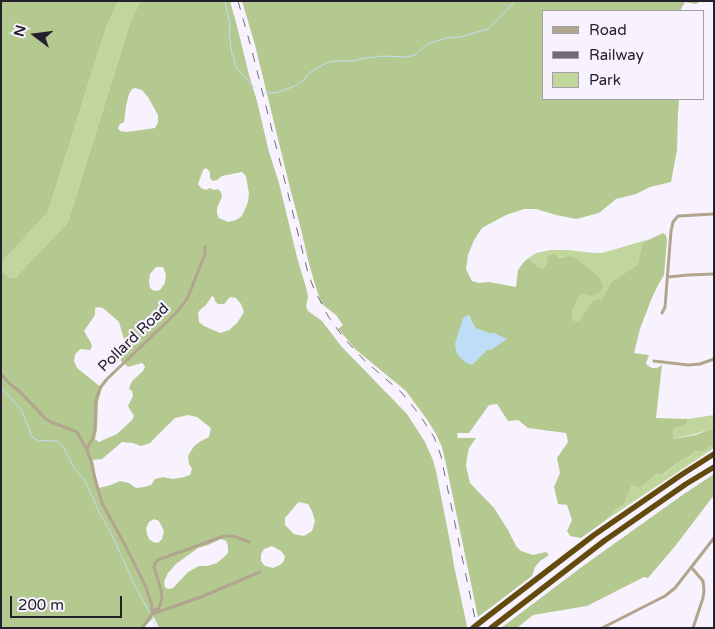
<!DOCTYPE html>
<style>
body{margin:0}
#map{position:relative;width:715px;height:629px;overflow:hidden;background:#f7f2fe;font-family:"Varela Round",sans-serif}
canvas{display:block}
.frame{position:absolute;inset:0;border:2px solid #25212c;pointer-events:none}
.legend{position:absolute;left:542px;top:10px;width:162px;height:90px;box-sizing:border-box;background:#f7f2fe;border:1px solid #a39eaa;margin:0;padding:6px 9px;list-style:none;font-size:15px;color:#25212c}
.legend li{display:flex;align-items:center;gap:10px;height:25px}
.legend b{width:25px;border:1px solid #a39eaa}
.north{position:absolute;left:10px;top:10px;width:50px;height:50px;-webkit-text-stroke:4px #f7f2fe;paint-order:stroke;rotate:285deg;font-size:14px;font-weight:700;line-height:20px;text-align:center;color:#25212c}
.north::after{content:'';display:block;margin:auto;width:18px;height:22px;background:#25212c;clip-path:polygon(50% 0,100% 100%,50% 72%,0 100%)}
.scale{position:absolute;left:10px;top:596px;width:112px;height:22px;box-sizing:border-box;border:2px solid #25212c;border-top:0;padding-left:6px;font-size:15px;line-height:18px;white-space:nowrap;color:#25212c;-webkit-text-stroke:4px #f7f2fe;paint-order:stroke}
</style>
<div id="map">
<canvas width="715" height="629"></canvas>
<div class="frame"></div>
<ul class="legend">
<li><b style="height:6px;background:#b1a58d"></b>Road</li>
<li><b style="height:6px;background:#706c77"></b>Railway</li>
<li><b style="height:14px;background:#c1d69d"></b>Park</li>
</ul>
<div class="north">N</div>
<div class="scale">200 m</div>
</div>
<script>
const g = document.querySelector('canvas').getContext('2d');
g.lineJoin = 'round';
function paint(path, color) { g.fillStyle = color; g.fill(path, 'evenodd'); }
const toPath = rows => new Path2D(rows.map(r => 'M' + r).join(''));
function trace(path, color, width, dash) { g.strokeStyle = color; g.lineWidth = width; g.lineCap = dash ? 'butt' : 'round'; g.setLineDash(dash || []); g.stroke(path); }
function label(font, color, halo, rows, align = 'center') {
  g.font = font + ' "Varela Round",sans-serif'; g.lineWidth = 4.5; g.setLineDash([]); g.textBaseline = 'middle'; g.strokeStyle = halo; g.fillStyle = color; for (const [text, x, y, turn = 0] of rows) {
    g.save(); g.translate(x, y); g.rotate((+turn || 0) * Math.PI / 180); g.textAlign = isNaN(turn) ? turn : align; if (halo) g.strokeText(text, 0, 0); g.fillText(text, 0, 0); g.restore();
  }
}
paint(toPath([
 [118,1,140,1,129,26,68,222,15,278,9,277,2,271,1,263,48,212,106,28],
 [650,239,642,243,638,264,611,282,602,299,593,302,579,321,573,321,572,312,577,300,583,293,567,256,548,259,543,269,537,266,531,260,527,259,536,253,551,250,568,250,594,253,602,253],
 [714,415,714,428,695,434,673,439,673,429,687,424,688,419],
 [714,445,714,448,606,520,620,506,623,507,632,485,642,486,657,474,663,475,680,461,688,457,696,451,702,452]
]), '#c1d69d');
paint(toPath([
 [1,1,118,1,106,28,48,212,1,263],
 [140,1,230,1,237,26,249,75,257,101,269,152,279,183,297,257,307,291,308,297,306,307,308,311,322,321,341,346,407,414,425,442,433,460,436,471,451,547,454,566,467,626,465,628,159,628,154,617,144,628,1,628,1,269,2,271,9,277,15,278,68,222,129,26],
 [135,88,142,90,148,97,158,115,158,122,155,128,127,132,120,131,118,128,120,124,124,122,126,106,129,94,132,89],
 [206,168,210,172,210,178,213,181,217,180,222,176,242,172,246,176,249,194,248,202,242,216,236,220,228,222,219,218,217,214,217,208,222,197,221,192,218,189,214,190,210,188,206,190,201,188,198,184,203,170],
 [156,267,163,267,166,274,165,283,160,290,154,291,150,288,149,282,150,274],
 [212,296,214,297,215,301,218,304,224,304,230,297,236,298,241,304,244,312,237,323,229,330,220,333,204,326,199,322,198,313,201,309,206,305],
 [97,307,103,308,119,322,124,339,120,359,121,361,128,367,142,363,144,365,145,367,143,371,133,380,130,385,129,389,132,391,133,396,128,406,134,416,132,420,117,434,99,442,95,439,97,430,98,402,102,388,77,368,74,361,75,355,77,352,81,349,90,350,92,347,91,343,84,331,95,315,95,309],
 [188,415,197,417,211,428,209,437,201,441,194,446,188,456,189,464,192,469,190,475,184,477,173,479,163,477,155,479,151,485,144,487,136,488,129,483,120,481,111,485,99,488,96,477,93,460,102,459,122,442,133,443,141,446,150,443,175,418],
 [299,502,308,504,312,511,315,521,312,531,304,536,294,534,285,525,285,518,295,506],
 [154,519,159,521,164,531,162,539,158,543,153,542,149,539,147,534,146,528,149,522],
 [221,539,226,541,228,546,228,553,224,557,217,563,207,566,199,566,188,572,173,588,168,589,165,587,164,582,168,573,176,564,198,548,208,545],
 [272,546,281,551,285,556,284,561,280,565,273,568,265,566,261,561,261,554,264,549],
 [242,1,701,1,696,4,685,2,680,11,544,11,544,99,679,99,678,113,677,150,671,182,650,187,636,194,616,199,599,213,576,219,556,215,536,209,524,209,506,215,482,228,474,240,468,255,466,269,472,281,479,283,489,282,516,287,518,270,523,263,527,259,531,260,537,266,543,269,546,264,548,256,554,254,559,258,567,256,574,257,599,277,603,286,599,293,590,296,583,293,577,300,572,312,573,321,579,321,593,301,602,299,611,282,638,264,642,243,663,233,666,235,667,241,664,275,657,287,651,300,640,329,634,353,649,355,646,363,647,365,652,368,657,368,662,365,656,418,688,419,687,424,673,429,673,439,695,435,714,428,714,445,702,452,696,451,688,457,680,461,662,475,657,474,642,486,638,487,632,485,623,507,620,506,606,520,581,538,570,536,567,531,572,520,567,505,558,504,554,487,560,473,557,458,568,442,566,433,528,428,518,420,508,421,497,404,489,405,469,433,457,433,458,438,476,438,469,448,467,458,466,466,470,483,494,508,508,530,516,546,521,551,533,555,546,552,549,555,540,561,535,567,532,576,478,617,446,464,442,447,436,434,428,421,406,391,355,349,346,338,338,329,343,325,336,315,322,304,317,291,309,264,301,229,290,188,255,45],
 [714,474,714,495,676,545,648,578,644,577,587,606,533,615,517,628,501,628,583,566,681,496]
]), '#b4c990');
paint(toPath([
 [468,315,470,316,471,320,476,328,489,333,494,333,507,339,491,350,487,350,472,365,466,363,457,354,455,344,463,318]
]), '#bfddf7');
trace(toPath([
 [225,1,230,25,229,33,232,55,233,55,235,63,237,69,255,88],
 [265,93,276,93,295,86,304,80,308,74,315,69,329,62,337,61,354,61,365,58,383,56,406,57,415,55,424,47,430,43,446,38,460,37,488,29,515,1],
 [1,388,19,407,23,413,32,437,39,441,49,440,59,442,64,448,74,468,83,478,88,487,99,512,110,531,135,586,150,613],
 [152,616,156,628]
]), '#bfddf7', 1);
trace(toPath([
 [668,277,688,275,714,274],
 [662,313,665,307,671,231,673,222,678,216,714,214],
 [654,361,688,365,700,364,714,359],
 [1,374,9,383,20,392,46,419,51,422,77,432,87,450],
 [691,567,703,581,704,590,703,598,693,628],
 [152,610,156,610,159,608,162,599,161,590,154,567,155,563,158,560,224,536,233,536,249,542],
 [152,614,152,605,145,585,126,547,102,503,95,479,91,461,87,450,88,446,92,440,95,430,96,399,100,388,107,379,175,314,184,303,188,297,205,254,205,247],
 [142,628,152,614,201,597,260,572],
 [602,628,665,596,675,588,714,538]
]), '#b1a58d', 3);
trace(toPath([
 [483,620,594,535,681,475,714,454],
 [491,628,604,541,686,484,714,467]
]), '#634a0d', 5.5);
trace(toPath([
 [238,1,251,47,308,273,314,289,328,316,343,337,364,360,402,393,419,414,434,437,441,456,446,481,477,628]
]), '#706c77', 1, [9, 9]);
trace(toPath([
 [473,628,483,620]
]), '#634a0d', 5.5);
label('15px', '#25212c', '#f7f2fe', [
 ["Pollard Road",134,338,-44]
]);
</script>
